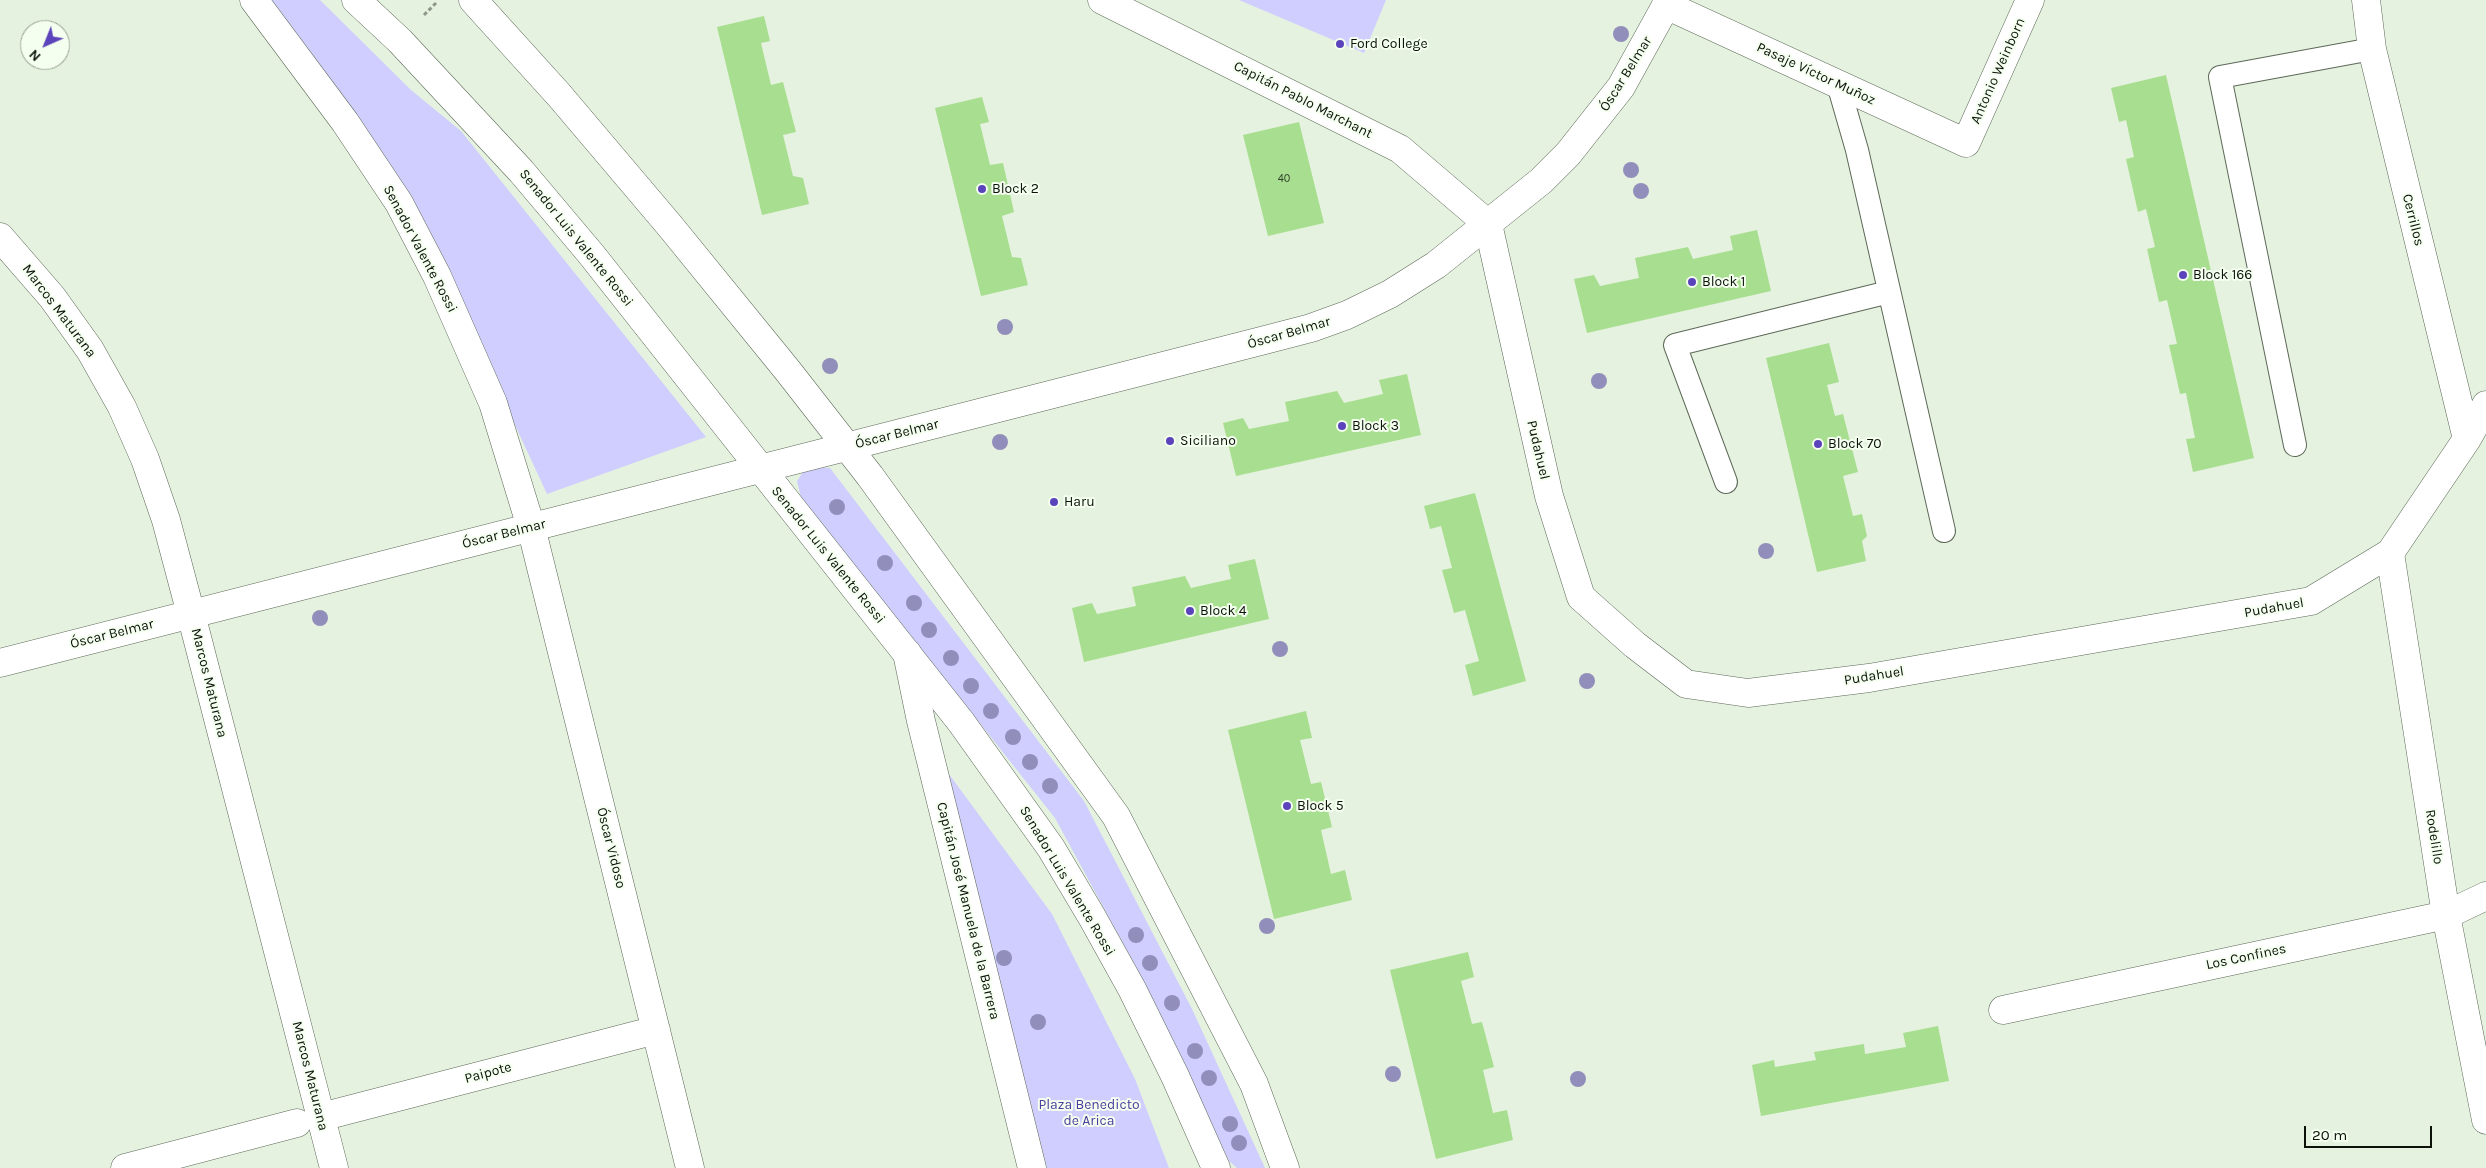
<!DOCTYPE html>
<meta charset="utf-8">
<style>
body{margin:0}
#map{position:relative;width:2486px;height:1168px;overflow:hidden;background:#e5f2df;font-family:Karla,sans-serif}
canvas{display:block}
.north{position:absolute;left:20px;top:20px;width:50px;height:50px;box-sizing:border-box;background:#f4ffef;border:1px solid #97a093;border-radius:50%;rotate:224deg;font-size:14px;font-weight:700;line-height:20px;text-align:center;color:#0c110a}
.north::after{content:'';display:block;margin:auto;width:18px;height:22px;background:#5b43bb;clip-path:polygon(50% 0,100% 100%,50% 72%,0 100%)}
.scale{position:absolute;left:2304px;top:1126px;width:128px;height:22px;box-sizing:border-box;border:2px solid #0c110a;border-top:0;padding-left:6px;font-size:15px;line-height:18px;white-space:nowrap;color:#0c110a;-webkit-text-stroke:4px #f4ffef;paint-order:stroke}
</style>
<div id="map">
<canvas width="2486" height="1168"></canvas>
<div class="north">N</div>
<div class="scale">20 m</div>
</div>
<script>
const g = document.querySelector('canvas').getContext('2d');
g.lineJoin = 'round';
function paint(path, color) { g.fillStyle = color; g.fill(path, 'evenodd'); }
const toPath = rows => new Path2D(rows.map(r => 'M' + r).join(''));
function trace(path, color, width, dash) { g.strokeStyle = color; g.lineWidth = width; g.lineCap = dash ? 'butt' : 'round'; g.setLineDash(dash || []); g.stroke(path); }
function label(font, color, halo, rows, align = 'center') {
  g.font = font + ' Karla,sans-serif'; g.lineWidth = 4; g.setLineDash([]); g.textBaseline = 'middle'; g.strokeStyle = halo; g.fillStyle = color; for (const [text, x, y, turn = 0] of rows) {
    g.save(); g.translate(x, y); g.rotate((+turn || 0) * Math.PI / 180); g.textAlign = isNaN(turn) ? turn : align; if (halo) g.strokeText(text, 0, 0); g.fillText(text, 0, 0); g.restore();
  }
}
paint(toPath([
 [265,0,320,0,411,90,461,131,706,437,547,494,406,190],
 [1239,0,1386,0,1364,53],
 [807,466,830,468,1084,801,1192,1009,1265,1168,1237,1168,1229,1161,1138,971,1055,818,801,498,797,481],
 [943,766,1052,914,1135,1079,1169,1168,1047,1168]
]), '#cfceff');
paint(toPath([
 [764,16,770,41,761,43,771,85,783,82,796,132,783,135,793,176,803,178,809,204,762,215,717,27],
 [2166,75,2254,458,2193,472,2186,439,2195,438,2186,393,2180,394,2169,345,2177,344,2167,300,2159,302,2147,249,2155,247,2146,209,2138,212,2126,159,2134,157,2126,120,2119,122,2111,88],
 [982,97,989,122,980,124,990,165,1003,163,1014,212,1002,216,1012,257,1021,258,1028,285,981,296,935,108],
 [1299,122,1324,223,1268,236,1243,135],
 [1757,230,1771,291,1587,333,1574,279,1594,275,1600,286,1639,278,1635,258,1688,247,1693,259,1733,250,1730,236],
 [1829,343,1839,382,1827,385,1835,416,1843,414,1858,472,1843,476,1853,516,1862,514,1867,536,1862,541,1866,561,1817,572,1766,358],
 [1407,374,1421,435,1236,476,1223,423,1243,418,1249,429,1289,421,1285,402,1337,391,1344,403,1383,394,1379,380],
 [1475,493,1526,681,1473,696,1465,665,1479,661,1465,610,1454,613,1442,570,1452,568,1441,526,1430,529,1424,506],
 [1255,559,1269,619,1084,662,1072,608,1092,603,1097,614,1136,606,1132,587,1185,576,1191,588,1231,579,1228,565],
 [1306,711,1312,738,1300,740,1311,784,1321,782,1332,827,1321,830,1331,874,1345,870,1352,900,1274,919,1228,730],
 [1468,952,1474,977,1461,981,1472,1024,1482,1022,1494,1067,1483,1070,1493,1113,1507,1110,1513,1140,1436,1159,1390,970],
 [1938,1026,1949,1081,1761,1116,1752,1065,1774,1060,1775,1067,1816,1060,1814,1052,1864,1044,1865,1054,1906,1047,1903,1033]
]), '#a8de8f');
const lane = toPath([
 [1838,84,1857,150,1944,531],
 [2295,445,2220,77,2372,49],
 [1726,482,1675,345,1889,292]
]);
const street = toPath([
 [254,0,345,122,399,203,437,276,493,403,531,527,690,1168],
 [1102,0,1400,149,1488,224,1549,496,1581,597,1635,645,1686,684,1748,693,1869,678,2311,601,2390,553,2467,439,2486,405],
 [2366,0,2372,49,2467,439],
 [1666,5,1966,143,2030,0],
 [0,237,52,297,90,350,122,407,145,459,166,520,191,614,334,1168],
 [2390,553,2446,915,2486,1120],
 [907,653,921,721,1032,1168],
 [2003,1010,2446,915,2486,896],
 [321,1117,656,1030],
 [125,1168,297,1123]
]);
const secondary = toPath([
 [0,663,1261,341,1311,328,1347,315,1390,294,1436,265,1541,181,1568,154,1621,87,1669,0]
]);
const primary = toPath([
 [356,0,400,41,521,171,591,254,961,722,1051,848,1092,917,1132,989,1175,1076,1216,1168],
 [473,0,559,95,670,226,788,371,870,476,1116,816,1254,1084,1285,1168]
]);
trace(lane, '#5d6958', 24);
trace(street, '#5d6958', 29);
trace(secondary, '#5d6958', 29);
trace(primary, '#5d6958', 29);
trace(toPath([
 [424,15,437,2]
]), '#8e988a', 3, [4, 2.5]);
trace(lane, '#fff', 22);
trace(street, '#fff', 28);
trace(secondary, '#fff', 28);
trace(primary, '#fff', 28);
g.fillStyle = '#928ebb';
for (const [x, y] of [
 [1621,34],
 [1631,170],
 [1641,191],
 [1005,327],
 [830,366],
 [1599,381],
 [1000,442],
 [837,507],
 [1766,551],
 [885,563],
 [914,603],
 [320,618],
 [929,630],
 [1280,649],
 [951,658],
 [1587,681],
 [971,686],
 [991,711],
 [1013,737],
 [1030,762],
 [1050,786],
 [1267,926],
 [1136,935],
 [1004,958],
 [1150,963],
 [1172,1003],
 [1038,1022],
 [1195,1051],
 [1393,1074],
 [1209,1078],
 [1578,1079],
 [1230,1124],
 [1239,1143]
]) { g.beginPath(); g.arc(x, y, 8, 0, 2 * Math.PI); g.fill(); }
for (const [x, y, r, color] of [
 [1340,44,5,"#5b43bb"],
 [982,189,5,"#5b43bb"],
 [2183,275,5,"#5b43bb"],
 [1692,282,5,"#5b43bb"],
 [1342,426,5,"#5b43bb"],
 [1170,441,5,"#5b43bb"],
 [1818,444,5,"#5b43bb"],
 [1054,502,5,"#5b43bb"],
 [1190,611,5,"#5b43bb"],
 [1287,806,5,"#5b43bb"]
]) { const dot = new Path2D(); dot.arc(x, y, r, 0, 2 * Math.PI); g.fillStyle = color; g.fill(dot); trace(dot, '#f4ffef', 2); }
label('11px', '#33442b', null, [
 ["40",1284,179]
]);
label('14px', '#0c110a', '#f4ffef', [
 ["Ford College",1350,44],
 ["Block 2",992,189],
 ["Block 166",2193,275],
 ["Block 1",1702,282],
 ["Block 3",1352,426],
 ["Siciliano",1180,441],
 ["Block 70",1828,444],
 ["Haru",1064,502],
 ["Block 4",1200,611],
 ["Block 5",1297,806]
], 'left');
label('14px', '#0c110a', '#f4ffef', [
 ["Antonio Weinborn",1998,71,-66],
 ["Óscar Belmar",1626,74,-58],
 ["Pasaje Víctor Muñoz",1816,74,25],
 ["Capitán Pablo Marchant",1303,100,27],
 ["Cerrillos",2413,220,76],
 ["Senador Luis Valente Rossi",576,238,51],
 ["Senador Valente Rossi",420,249,62],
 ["Marcos Maturana",59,311,53],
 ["Óscar Belmar",1289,333,-16],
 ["Óscar Belmar",897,434,-14],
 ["Pudahuel",1538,450,77],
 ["Óscar Belmar",504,534,-14],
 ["Senador Luis Valente Rossi",828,555,51],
 ["Pudahuel",2274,608,-10],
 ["Óscar Belmar",112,634,-14],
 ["Pudahuel",1874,676,-9],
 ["Marcos Maturana",209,683,76],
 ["Rodelillo",2434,837,81],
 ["Óscar Vidoso",611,848,76],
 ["Senador Luis Valente Rossi",1067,881,59],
 ["Capitán José Manuela de la Barrera",968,911,76],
 ["Los Confines",2246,957,-12],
 ["Paipote",488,1073,-15],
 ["Marcos Maturana",310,1076,76]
]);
label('14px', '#4e3d9d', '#f4ffef', [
 ["Plaza Benedicto",1089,1105],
 ["de Arica",1089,1121]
]);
</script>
